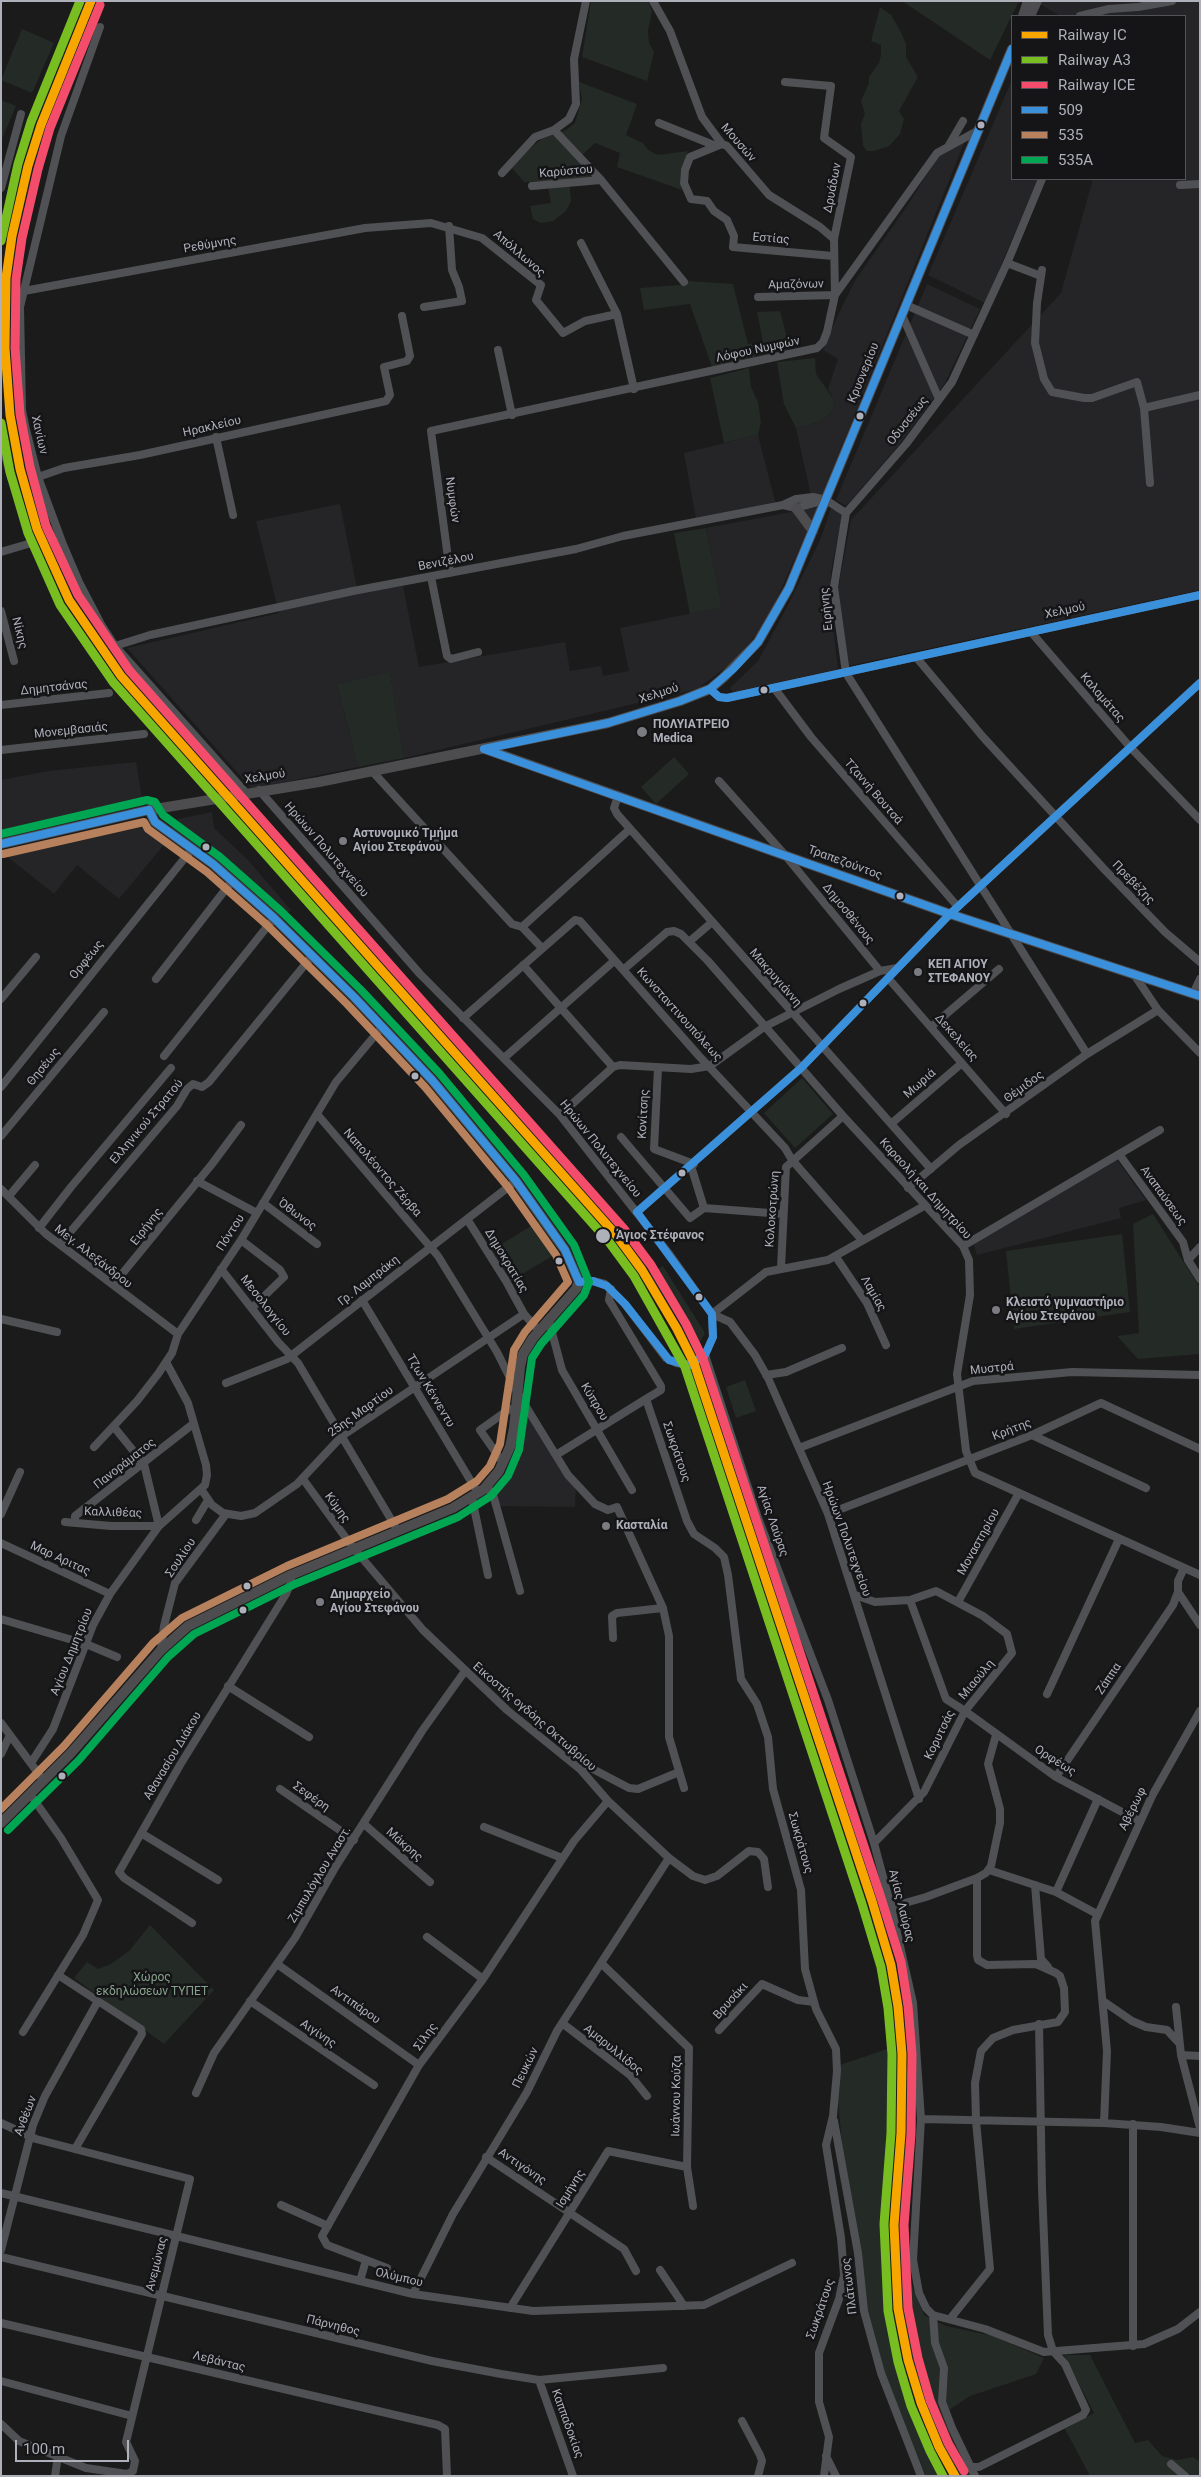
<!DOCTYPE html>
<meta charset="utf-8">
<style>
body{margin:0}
#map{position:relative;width:1201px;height:2477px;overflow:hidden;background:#1b1b1b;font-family:Roboto,sans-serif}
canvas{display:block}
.frame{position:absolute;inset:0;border:2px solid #aeb0ba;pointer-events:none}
.legend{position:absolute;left:1011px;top:15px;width:175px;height:165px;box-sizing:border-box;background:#151517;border:1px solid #525358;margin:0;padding:6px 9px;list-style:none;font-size:15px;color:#aeb0ba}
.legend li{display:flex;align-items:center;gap:10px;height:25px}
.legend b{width:25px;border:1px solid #525358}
.scale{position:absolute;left:15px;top:2440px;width:114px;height:22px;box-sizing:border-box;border:2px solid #aeb0ba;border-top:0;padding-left:6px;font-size:15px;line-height:18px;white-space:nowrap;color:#aeb0ba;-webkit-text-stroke:4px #151517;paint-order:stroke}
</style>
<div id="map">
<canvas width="1201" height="2477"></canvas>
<div class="frame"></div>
<ul class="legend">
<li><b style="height:6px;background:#f7a600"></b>Railway IC</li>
<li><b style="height:6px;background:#78be20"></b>Railway A3</li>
<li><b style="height:6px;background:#f44d6c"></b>Railway ICE</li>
<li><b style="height:6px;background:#3a90db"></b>509</li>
<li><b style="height:6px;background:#b6815c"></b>535</li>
<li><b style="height:6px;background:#00a651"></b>535A</li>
</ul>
<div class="scale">100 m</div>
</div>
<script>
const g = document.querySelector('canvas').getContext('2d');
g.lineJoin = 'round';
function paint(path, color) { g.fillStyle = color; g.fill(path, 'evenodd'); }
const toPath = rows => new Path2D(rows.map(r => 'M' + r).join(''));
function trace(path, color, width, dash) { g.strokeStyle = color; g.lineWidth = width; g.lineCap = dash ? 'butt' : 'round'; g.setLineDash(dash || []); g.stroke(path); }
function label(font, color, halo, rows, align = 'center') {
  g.font = font + ' Roboto,sans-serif'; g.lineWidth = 5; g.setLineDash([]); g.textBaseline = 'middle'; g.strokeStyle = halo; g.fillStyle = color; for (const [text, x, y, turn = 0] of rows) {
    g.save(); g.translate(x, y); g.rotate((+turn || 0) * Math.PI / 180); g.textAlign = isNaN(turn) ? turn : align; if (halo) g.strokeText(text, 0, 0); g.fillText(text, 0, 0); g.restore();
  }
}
paint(toPath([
 [1035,1,1200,1,1200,590,848,666,838,589,851,520,1061,293,1093,179,1185,179,1185,16,1060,16],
 [1012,80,1012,179,1038,179,985,303,928,275],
 [965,141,822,495,811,496,796,428,816,423,831,413,835,401,828,389,838,359,823,350,838,315,856,279,903,212,939,156],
 [927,284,980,309,945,383,898,446,846,506,836,500],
 [758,435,776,505,696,519,684,453],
 [340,504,358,593,403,586,419,667,565,642,570,671,601,666,603,676,629,671,620,628,722,607,706,528,818,507,765,625,732,663,697,689,404,758,390,673,337,684,358,767,252,789,127,648,279,613,256,521],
 [831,508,842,514,831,572,830,599,838,669,734,693,730,688,758,661,788,605,821,538],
 [136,762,144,810,2,838,1,780,49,771],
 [212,812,214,828,248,860,291,910,280,920,176,834,171,825,178,819],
 [139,827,167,841,119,899,77,865,54,894,3,853,124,828],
 [1117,1160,1146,1200,1119,1208,1121,1218,977,1255,973,1243],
 [529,1414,576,1485,575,1507,498,1506,494,1489,511,1464,521,1439,526,1415]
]), '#252527');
paint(toPath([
 [591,1,648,1,652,11,648,31,649,43,654,52,647,81,582,57],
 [902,1,1019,1,990,60],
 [880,7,891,15,901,32,906,44,906,57,918,77,899,111,904,119,900,134,889,146,874,151,867,151,863,146,861,124,865,113,861,101,869,83,869,77,879,63,881,55,881,45,871,41],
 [22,29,54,43,32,93,1,80],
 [579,82,637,104,626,135,643,143,648,150,658,155,688,151,680,177,682,190,617,167,620,153,595,143,577,160,593,177,569,179,571,201,566,211,553,221,541,223,533,219,530,206,551,203,547,181,524,182,512,168,528,150,542,139,566,130,575,123,582,99],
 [1,100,16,106,1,141],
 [689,281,733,284,748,344,763,342,757,312,780,311,790,349,712,367,690,304,644,310,640,288,680,285],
 [815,358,816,374,835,401,831,413,816,423,796,428,784,404,777,362],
 [749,368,751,387,758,402,761,422,758,435,724,443,710,378],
 [706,528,722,607,690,614,674,533],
 [390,672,404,758,358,767,337,684],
 [674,757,689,774,656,804,641,787],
 [802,1078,833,1114,795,1148,764,1113],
 [1153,1214,1200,1288,1200,1354,1138,1359,1117,1336,1139,1333,1133,1224],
 [539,1221,559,1252,511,1281,492,1250],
 [1122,1234,1130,1312,1014,1329,1006,1251],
 [663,1266,705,1333,700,1342,703,1350,695,1355,684,1328,650,1274],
 [745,1380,756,1411,736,1418,726,1387],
 [150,1925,214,1990,164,2044,74,1978,87,1962,98,1969,111,1964,129,1951],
 [890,2048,889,2142,884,2196,885,2310,898,2369,915,2421,942,2476,926,2476,885,2375,868,2313,842,2146,838,2100,840,2065],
 [911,2066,916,2122,907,2213,910,2281,924,2315,946,2326,993,2336,1044,2358,1036,2374,970,2396,943,2414,971,2476,957,2476,942,2450,924,2406,901,2322,898,2278,900,2174,906,2097,905,2069],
 [1064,2355,1090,2355,1135,2443,1148,2440,1162,2456,1177,2460,1193,2457,1200,2462,1200,2476,1087,2476,1089,2474,1065,2429,1094,2413]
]), '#242a25');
trace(toPath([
 [653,1,670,31,702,117,722,144,727,146,769,195,820,227,834,239],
 [1080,16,1109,9,1138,7,1172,1],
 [100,27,61,136,20,307,22,410,26,430,38,477,62,542,79,582,102,626,115,646,246,793],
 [659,123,716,146],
 [554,130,601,180,684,282],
 [722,144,690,157,685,170,684,183,691,199,707,201,714,211,727,220,734,236,733,247,833,256],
 [949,145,963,121],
 [502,173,535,137,554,130,569,119,576,104,574,59,586,1],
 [1180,185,1200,184],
 [532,186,601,180],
 [1,188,21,114],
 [581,243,617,314,634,389],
 [1007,263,1041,276],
 [1042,270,1037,303,1035,343,1044,379,1052,392,1084,398,1092,398,1137,382,1144,408,1150,483],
 [24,291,365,228,431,223,482,238,541,285,536,300,563,333,585,321,617,314],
 [758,297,835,295,834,239,851,157,824,138,831,86,785,82],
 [906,305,974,335],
 [424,307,462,301,459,287,452,270,449,226],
 [902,315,939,399],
 [498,350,512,415],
 [1144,408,1200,395],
 [216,437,233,515],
 [1,439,11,478],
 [38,477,64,468,140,455,386,401,390,395,384,367,407,361,410,356,402,316],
 [826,500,796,508,783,505,796,499,813,497,826,500,846,513],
 [846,513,834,587,846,673,1087,1054],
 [846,513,906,444,952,382,1008,261,1042,179],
 [1,552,28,544],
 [450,573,431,431,817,348,823,342,827,332,835,295,937,153,979,130],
 [431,577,447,656,451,659,478,652],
 [1,611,14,661],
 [1031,632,1130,747,1200,820],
 [115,646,150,635,353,591,576,549,623,536,783,505],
 [916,657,983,737,1104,869,1165,932,1200,962],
 [710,689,719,697,727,698,1200,595],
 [775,689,811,737,958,907],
 [1,705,109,693],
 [1,750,144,734],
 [372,771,512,924,522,927,542,948],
 [719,781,785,855,880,971],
 [259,790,420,974,560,1115,670,1255,712,1314,730,1322,755,1355,768,1378,828,1514,919,1799],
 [618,796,614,808,617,814,931,1169],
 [522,927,630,829],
 [690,941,711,923],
 [523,965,613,1067],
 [623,970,667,932,674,931,681,934,708,961,843,1116,963,1246,969,1260,970,1295,957,1374,966,1451,975,1473,1200,1575],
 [1133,973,1158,1010,1200,1053],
 [888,978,1006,1114],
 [156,979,232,881],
 [1193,994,1200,979],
 [1,999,36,957],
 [463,1018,575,920,580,921,699,1056,785,1148,792,1160,862,1240],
 [931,1027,999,969],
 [164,1056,274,918],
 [504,1058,614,961],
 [658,1068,654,1149,694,1164],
 [1,1087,192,849],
 [317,1114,438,1256,497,1352,517,1392,568,1475,595,1504,608,1510,617,1507,663,1608,669,1636,669,1737,684,1788],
 [560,1115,613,1067,620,1065,691,1069,710,1066,764,1027,839,989,880,971,897,968],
 [892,1123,962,1063],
 [1,1136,104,1012],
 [621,1137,690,1218,704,1208,783,1214],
 [1119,1154,1183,1242,1188,1260,1200,1279],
 [691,1166,704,1208],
 [197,1181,257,1213],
 [908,1188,959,1145,1087,1054,1158,1010],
 [1,1189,46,1234,178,1334],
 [9,1196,35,1165],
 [263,1203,317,1244],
 [637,1212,801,1068,950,914,1200,683],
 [467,1219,506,1281,524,1314],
 [39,1228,71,1187,171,1068],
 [241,1240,280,1270,284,1277,253,1307],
 [60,1244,177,1106,187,1089,193,1084,202,1087,209,1082,312,956],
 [963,1246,1160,1130],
 [836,1257,867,1303,886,1345],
 [1188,1260,1200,1247],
 [781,1268,786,1167,843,1116],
 [221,1269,278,1342,298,1363,398,1531],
 [579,1282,593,1281,605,1284,625,1304,666,1358,676,1363,689,1365,705,1355,713,1337,712,1314],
 [113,1285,212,1164,241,1125],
 [611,1289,609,1300,661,1386,661,1390,646,1399,687,1521,694,1534,715,1548,724,1557,728,1575,741,1679,757,1704,768,1737,773,1789,801,1890,805,1969,816,2009,836,2049,837,2071,833,2116,826,2145,841,2238,844,2275,839,2299,819,2353,819,2402,829,2437,824,2476],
 [362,1300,478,1493],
 [712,1314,766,1272,828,1260,924,1206],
 [1,1319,57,1332],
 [549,1321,562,1370,632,1490],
 [705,1355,758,1518,828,1700,874,1843,891,1907,913,2003,921,2119,913,2260,919,2293,926,2308,933,2315,935,2343,944,2368,942,2402,952,2428,975,2476],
 [766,1375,786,1372,842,1348],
 [226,1383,287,1359,516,1181],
 [1032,1435,1146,1488],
 [94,1447,137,1401,158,1374,172,1353,178,1334,241,1240,336,1082,382,1027],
 [799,1448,973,1381,1072,1372,1200,1375],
 [556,1455,646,1399],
 [503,1463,480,1430,508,1410,516,1408],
 [303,1479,351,1545,423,1630,507,1710,581,1770,608,1801,669,1858,693,1876,705,1880,717,1876,749,1851,758,1852,764,1859,768,1887],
 [487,1486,494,1498,520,1591],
 [201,1489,212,1505,223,1513,241,1516,255,1513,297,1484,342,1436,524,1314,539,1331],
 [472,1498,488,1575],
 [1,1514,20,1472],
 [828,1514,1032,1435,1101,1403,1200,1449],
 [196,1520,208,1500],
 [65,1522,111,1526,159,1526,144,1464,114,1427],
 [75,1523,75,1516,193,1424],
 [1,1543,110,1594],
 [1184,1568,1178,1581,1178,1592,1200,1625],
 [855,1595,875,1602,910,1600,936,1591,983,1616,1007,1634,1012,1653,965,1711,1056,1777,1139,1821],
 [958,1602,1019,1493],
 [1,1619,86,1644,117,1657],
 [613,1638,612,1616,617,1613,663,1608],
 [161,1650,164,1626,175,1583,226,1514],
 [228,1686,309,1737],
 [1047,1694,1119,1539],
 [1,1723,44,1781],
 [1,1754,10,1735],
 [31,1763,53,1729,93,1625,110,1594,159,1526,205,1485,207,1475,206,1465,188,1403,166,1362],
 [581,1770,584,1767,589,1767,629,1788,638,1789,679,1772],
 [1056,1777,1173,1605,1178,1592],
 [280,1789,354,1840],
 [364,1824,430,1882],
 [484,1827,562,1858],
 [141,1833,218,1880],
 [874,1843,924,1792,965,1711,946,1699,910,1600],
 [989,1870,1056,1892,1097,1914],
 [1035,1885,1041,1959,1048,1967],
 [1056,1892,1098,1799],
 [891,1907,926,1897,977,1878],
 [192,1923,124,1878,119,1872,180,1765,286,1594,291,1582,291,1575],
 [427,1937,483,1979],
 [277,1964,419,2065],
 [602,1964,689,2048,687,2167,693,2206],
 [58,1975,141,2029,142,2034,75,2149],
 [250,2001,374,2085],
 [1103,2001,1132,2021,1146,2027,1167,2030,1179,2043],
 [1176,2007,1181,2055,1200,2128],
 [562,2023,630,2075,647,2096],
 [719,2030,762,1984,798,2000,814,2002],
 [23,2032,83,1935,98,1900,61,1838,30,1794],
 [1181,2055,1200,2056],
 [196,2093,214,2053,295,1938,336,1866,422,1731,465,1671],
 [921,2119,1104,2123,1161,2127,1200,2133],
 [834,2121,858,2253,864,2311,881,2373,921,2476],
 [1,2123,36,2139,190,2179,126,2442,135,2461,133,2471,127,2474,86,2468,19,2441,1,2424],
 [1104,2123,1107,2051,1095,1921,1152,1796,1200,1711],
 [486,2157,624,2249,636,2271],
 [1,2193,413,2294,533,2311,704,2305,792,2263],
 [281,2205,328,2226],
 [1,2250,33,2125,45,2096,98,2001],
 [1,2257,432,2361,501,2374,539,2380,663,2368],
 [387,2268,327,2245,322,2236,419,2065,483,1979,574,1841,608,1801],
 [660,2270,684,2306],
 [360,2281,366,2260],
 [413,2294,453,2214,527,2092,557,2031,669,1858],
 [510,2308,608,2151,687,2167],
 [933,2315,985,2329,1044,2352,1144,2344,1178,2329,1200,2312],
 [950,2319,990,2269,976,2121,975,2083,981,2051,993,2038,1013,2030,1058,2022,1065,2012,1064,1988,1060,1976,1056,1973,1036,1964,987,1965,978,1960,977,1955,977,1878,986,1873,991,1866,1000,1823,1000,1809,988,1764,996,1735],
 [1,2323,438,2425,445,2429,447,2476],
 [1133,2346,1133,2124],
 [539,2380,573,2476],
 [1,2381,132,2416],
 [742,2421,760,2455,762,2461,758,2476],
 [826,2456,836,2476],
 [1171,2464,1185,2476],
 [970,2467,979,2467,1083,2415,1086,2410,1065,2364,1053,2351,1048,2335,1042,2189,1039,2024],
 [55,2476,58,2456]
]), '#505154', 8);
trace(toPath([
 [1023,16,1028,1],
 [1030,16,1037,1],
 [796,508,813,531],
 [485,749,950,914,1200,996],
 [1,844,149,810,319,782,608,723,680,701,710,689,723,678,758,642,789,588,1012,49],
 [1,1823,71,1753,161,1650,188,1626,291,1575,453,1508,484,1489,499,1471,510,1447,514,1428,520,1367,523,1354,533,1338,576,1289,579,1282,565,1250,516,1181,432,1080,354,997,274,918,213,864,155,822,149,810]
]), '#4d4d50', 10);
trace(toPath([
 [710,689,719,697,727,698,1200,595],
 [484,749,608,723,680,701,710,689,733,669,758,642,789,588,1012,49],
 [484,749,950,914,1200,996],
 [149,810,155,822,213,864,274,918,354,997,432,1080,516,1181,565,1250,579,1282],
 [1,844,149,810],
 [637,1212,801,1068,950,914,1200,683],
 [579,1282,593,1281,607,1286,625,1304,669,1360,689,1365,705,1355,713,1337,712,1314,637,1212]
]), '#3a90db', 8);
trace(toPath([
 [1,1809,64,1746,153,1643,182,1618,287,1566,448,1499,477,1481,490,1466,500,1444,514,1350,525,1332,568,1282,556,1255,508,1187,425,1087,347,1004,267,925,207,872,148,829,144,822,3,854]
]), '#b6815c', 8);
trace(toPath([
 [1,834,147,800,155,802,163,815,220,857,281,911,361,990,439,1073,524,1175,574,1245,589,1282,584,1295,541,1344,532,1358,519,1450,508,1476,491,1496,458,1517,295,1584,194,1634,168,1657,79,1760,8,1830]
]), '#00a651', 8);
trace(toPath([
 [91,1,41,125,28,166,12,236,6,278,5,348,10,415,20,469,37,529,69,600,121,676,617,1236,642,1270,677,1329,694,1363,872,1901,891,1965,898,2007,902,2054,901,2133,894,2225,898,2309,908,2360,921,2403,939,2447,955,2476]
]), '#f7a600', 9);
trace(toPath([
 [1,241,18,164,31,122,80,1],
 [1,423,10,472,28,533,60,605,113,682,609,1242,634,1276,685,1367,862,1904,881,1967,888,2008,892,2054,891,2133,884,2224,888,2311,898,2362,911,2406,930,2451,943,2476]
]), '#78be20', 9);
trace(toPath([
 [100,5,50,128,38,169,22,238,16,279,15,348,20,414,30,467,46,526,78,595,129,670,624,1229,651,1265,686,1324,703,1359,881,1898,901,1962,908,2006,912,2054,911,2134,904,2225,908,2308,918,2358,930,2400,948,2443,964,2471]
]), '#f44d6c', 9);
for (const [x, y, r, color] of [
 [981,125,4.5,"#aeb0ba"],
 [860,416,4.5,"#aeb0ba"],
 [764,690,4.5,"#aeb0ba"],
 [642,732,6,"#7b7c82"],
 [343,841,5,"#7b7c82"],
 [206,847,4.5,"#aeb0ba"],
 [900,896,4.5,"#aeb0ba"],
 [918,972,5,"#7b7c82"],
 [863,1003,4.5,"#aeb0ba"],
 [415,1076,4.5,"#aeb0ba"],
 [682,1173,4.5,"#aeb0ba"],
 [603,1236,8,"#aeb0ba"],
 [559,1261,4.5,"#aeb0ba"],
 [699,1297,4.5,"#aeb0ba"],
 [996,1310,5,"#7b7c82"],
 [606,1526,5,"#7b7c82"],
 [247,1586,4.5,"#aeb0ba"],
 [320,1602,5,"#7b7c82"],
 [243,1610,4.5,"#aeb0ba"],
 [62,1776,4.5,"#aeb0ba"]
]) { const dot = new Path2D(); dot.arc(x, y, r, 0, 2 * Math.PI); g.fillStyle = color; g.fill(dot); trace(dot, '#151517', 2); }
label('12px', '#aeb0ba', '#151517', [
 ["Μουσών",738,143,49],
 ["Καρύστου",566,172,-5],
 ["Δρυάδων",833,188,-79],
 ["Εστίας",771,239,5],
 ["Ρεθύμνης",210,245,-10],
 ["Απόλλωνος",519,254,41],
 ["Αμαζόνων",796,285,-1],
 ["Λόφου Νυμφών",758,350,-12],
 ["Κρυονερίου",864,373,-68],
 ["Οδυσσέως",908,421,-52],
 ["Ηρακλείου",212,427,-13],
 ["Χανίων",39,435,77],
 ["Νυμφών",452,500,82],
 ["Βενιζέλου",446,562,-11],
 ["Ειρήνης",827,609,-96],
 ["Χελμού",1065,611,-12],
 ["Νίκης",19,633,76],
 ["Δημητσάνας",54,688,-6],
 ["Χελμού",659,694,-18],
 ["Καλαμάτας",1102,698,49],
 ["Μονεμβασιάς",71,731,-6],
 ["Χελμού",265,777,-9],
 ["Τζαννή Βουτσά",873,792,49],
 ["Ηρώων Πολυτεχνείου",326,850,49],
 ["Τραπεζούντος",845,863,20],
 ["Πρεβέζης",1133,883,46],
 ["Δημοσθένους",848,914,51],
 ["Ορφέως",87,960,-51],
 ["Μακρυγιάννη",775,978,49],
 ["Κωνσταντινουπόλεως",679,1015,48],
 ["Δεκελείας",956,1038,49],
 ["Θησέως",44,1067,-51],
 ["Μωριά",920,1084,-41],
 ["Θέμιδος",1024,1087,-36],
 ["Κονίτσης",644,1114,-87],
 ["Ελληνικού Στρατού",147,1122,-50],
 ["Ηρώων Πολυτεχνείου",600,1149,51],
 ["Ναπολέοντος Ζέρβα",382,1173,49],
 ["Καραολή και Δημητρίου",925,1189,48],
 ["Αναπαύσεως",1163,1196,54],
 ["Κολοκοτρώνη",773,1209,-86],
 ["Όθωνος",297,1215,37],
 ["Ειρήνης",147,1227,-52],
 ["Πόντου",231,1233,-57],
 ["Μεγ. Αλεξάνδρου",93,1257,38],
 ["Δημοκρατίας",506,1261,59],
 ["Γρ. Λαμπράκη",369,1281,-38],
 ["Λαμίας",873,1294,60],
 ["Μεσολογγίου",265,1306,52],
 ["Μυστρά",992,1369,-6],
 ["Τζων Κέννεντυ",430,1391,59],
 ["Κύπρου",594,1402,59],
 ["25ης Μαρτίου",361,1412,-36],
 ["Κρήτης",1012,1430,-21],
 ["Σωκράτους",676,1452,71],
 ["Πανοράματος",125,1464,-38],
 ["Κύμης",337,1508,54],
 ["Καλλιθέας",113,1513,2],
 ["Αγίας Λαύρας",772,1521,71],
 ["Ηρώων Πολυτεχνείου",846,1539,70],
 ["Μοναστηρίου",979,1542,-61],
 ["Σουλίου",181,1558,-56],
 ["Μαρ Αριτας",60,1559,25],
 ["Αγίου Δημητρίου",72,1652,-68],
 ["Ζάππα",1109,1679,-56],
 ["Μιαούλη",977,1680,-50],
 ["Εικοστής ογδόης Οκτωβρίου",534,1717,41],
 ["Κορυτσάς",940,1735,-64],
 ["Αθανασίου Διάκου",173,1756,-59],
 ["Ορφέως",1055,1761,32],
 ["Σεφέρη",311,1797,35],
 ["Αβέρωφ",1133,1809,-64],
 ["Σωκράτους",800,1843,74],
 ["Μάκρης",404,1845,41],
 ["Ζιμπυλόγλου Αναστ.",320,1875,-59],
 ["Αγίας Λαύρας",901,1906,76],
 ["Βρυσάκι",731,2001,-48],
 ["Αντιπάρου",355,2005,35],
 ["Αιγίνης",318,2034,34],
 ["Σίλης",426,2037,-54],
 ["Αμαρυλλίδος",613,2050,39],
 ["Πευκών",526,2068,-64],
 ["Ιωάννου Κούζα",677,2096,-89],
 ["Ανθέων",26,2116,-69],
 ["Αντιγόνης",522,2167,34],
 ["Ισμήνης",571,2189,-58],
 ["Ανεμώνας",157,2264,-76],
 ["Ολύμπου",399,2278,13],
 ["Πλάτωνος",850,2286,-97],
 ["Σωκράτους",821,2309,-71],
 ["Πάρνηθος",333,2326,14],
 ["Λεβάντας",219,2362,14],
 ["Καππαδοκίας",567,2424,70]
]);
label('bold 12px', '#aeb0ba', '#151517', [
 ["ΠΟΛΥΙΑΤΡΕΙΟ",653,725],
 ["Medica",653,739],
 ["Αστυνομικό Τμήμα",353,834],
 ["Αγίου Στεφάνου",353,848],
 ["ΚΕΠ ΑΓΙΟΥ",928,965],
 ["ΣΤΕΦΑΝΟΥ",928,979],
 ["Κλειστό γυμναστήριο",1006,1303],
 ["Αγίου Στεφάνου",1006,1317],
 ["Κασταλία",616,1526],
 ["Δημαρχείο",330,1595],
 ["Αγίου Στεφάνου",330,1609]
], 'left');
label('bold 12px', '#aeb0ba', '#151517', [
 ["Άγιος Στέφανος",616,1236]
], 'left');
label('12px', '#88a38d', '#151517', [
 ["Χώρος",152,1978],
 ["εκδηλώσεων ΤΥΠΕΤ",152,1992]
]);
</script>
